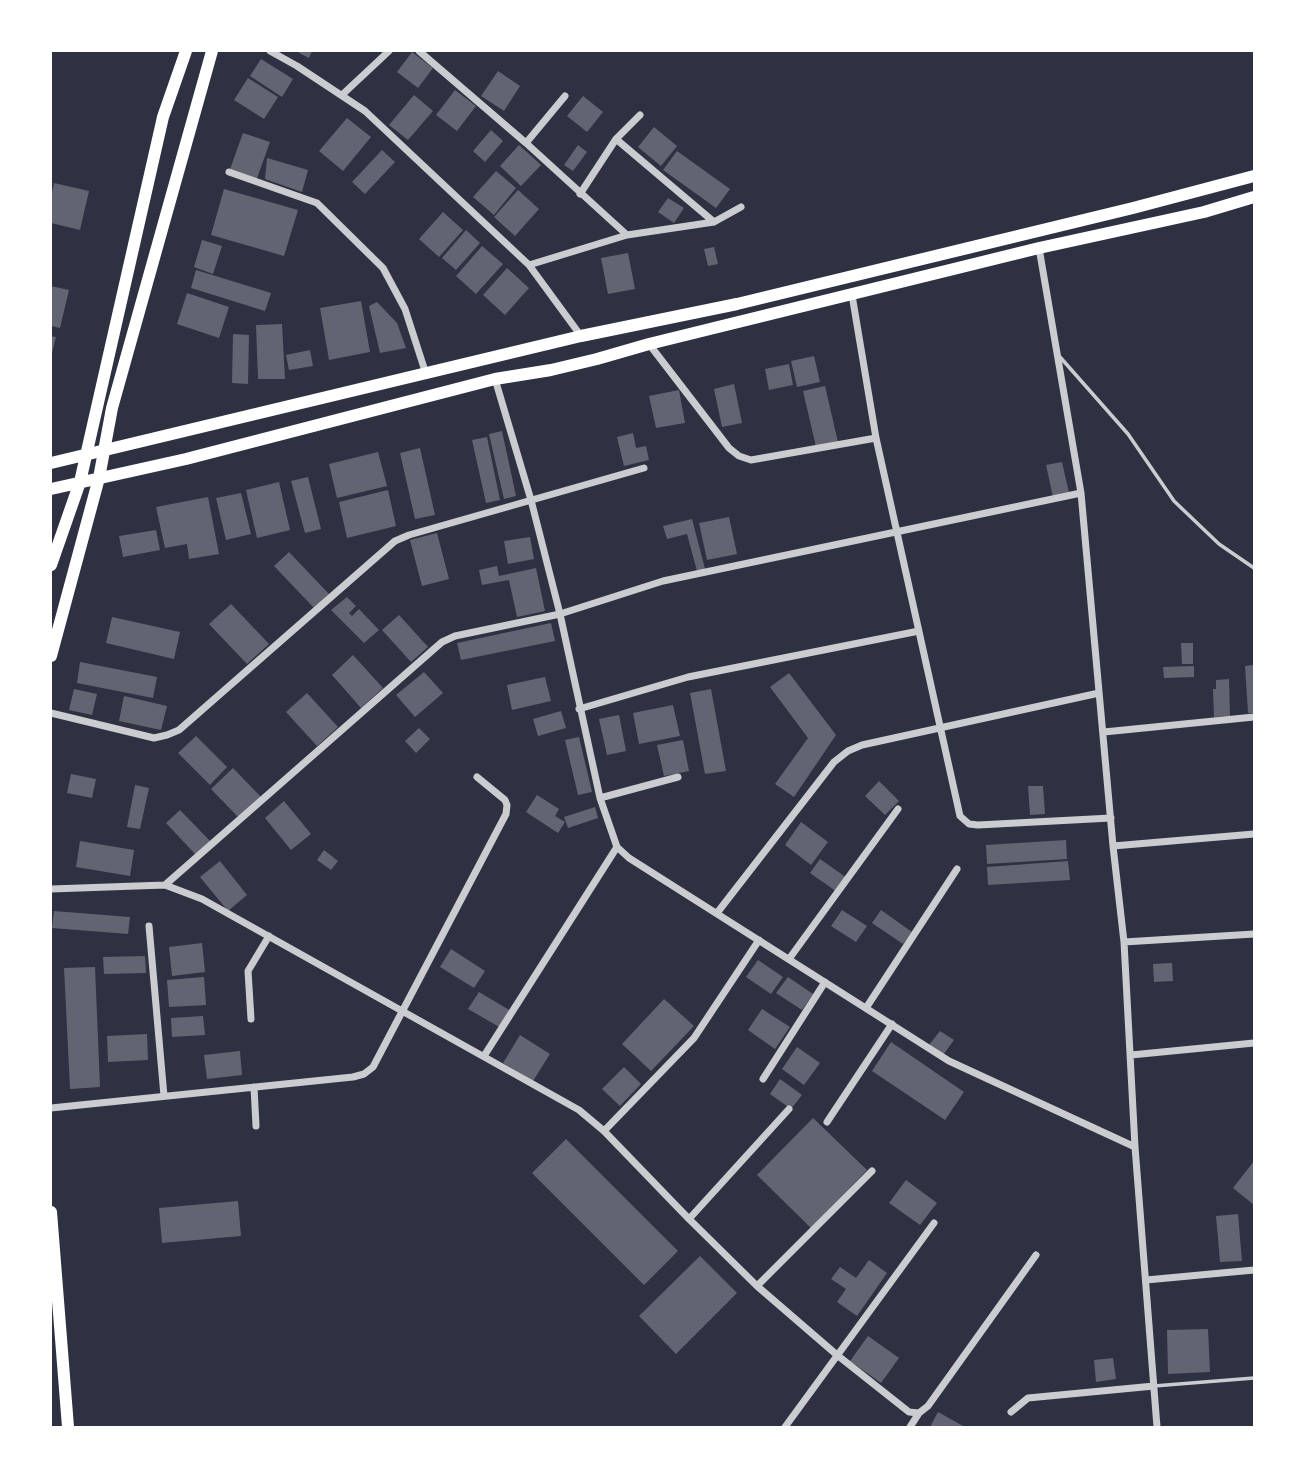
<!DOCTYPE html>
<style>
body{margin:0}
#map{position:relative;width:1305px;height:1478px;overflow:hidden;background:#2d3142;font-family:Inter,sans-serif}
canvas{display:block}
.frame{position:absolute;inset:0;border:52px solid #fff;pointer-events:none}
</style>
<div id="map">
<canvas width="1305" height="1478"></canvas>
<div class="frame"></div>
</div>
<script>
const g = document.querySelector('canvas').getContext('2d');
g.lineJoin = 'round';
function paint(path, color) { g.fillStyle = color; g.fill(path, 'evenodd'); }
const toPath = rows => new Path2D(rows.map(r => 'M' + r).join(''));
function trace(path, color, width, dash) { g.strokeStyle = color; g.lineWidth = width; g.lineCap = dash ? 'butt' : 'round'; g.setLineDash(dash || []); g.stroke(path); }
paint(toPath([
 [300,51,312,51,309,58,299,53],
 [412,52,433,68,418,88,397,72],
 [261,59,293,79,282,97,250,76],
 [498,71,520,86,504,111,481,96],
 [248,78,278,97,264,119,234,100],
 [455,90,476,106,457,131,436,115],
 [414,95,433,111,408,140,389,125],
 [583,96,603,112,587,132,567,116],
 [347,118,371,137,343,171,319,151],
 [654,127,677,146,661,166,638,147],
 [491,130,503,141,485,162,473,151],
 [243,133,270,142,256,181,229,172],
 [519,145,541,165,521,186,500,166],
 [578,145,587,152,573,171,564,165],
 [382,150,395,162,365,194,352,182],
 [677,151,730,189,716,208,663,170],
 [267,158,308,170,302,192,265,179],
 [496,171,516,188,494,215,473,197],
 [54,183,89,191,80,230,51,223,51,197],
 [224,189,298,210,284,256,211,235],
 [518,190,539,209,515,236,494,217],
 [668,198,684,208,674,223,658,212],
 [443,212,463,230,439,257,419,239],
 [466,230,480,243,456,270,442,258],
 [202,240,222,246,213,274,194,267],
 [482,246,503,264,476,294,456,276],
 [714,247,718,264,708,266,704,249],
 [628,253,635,289,608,294,601,258],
 [507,268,529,288,505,315,483,295],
 [196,270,271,293,265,311,191,288],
 [51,286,69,290,60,328,51,326],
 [187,293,229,307,219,338,177,324],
 [361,301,370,352,329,360,320,308],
 [377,302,397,323,406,348,380,353,369,306],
 [282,324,285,379,258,379,256,325],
 [233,334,249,335,248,384,232,383],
 [51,336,56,337,52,353,51,353],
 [310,350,313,366,289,370,286,355],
 [814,356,820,382,797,387,791,361],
 [789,364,793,385,769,390,765,369],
 [734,384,742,423,722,427,714,389],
 [825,386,838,442,816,447,803,391],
 [679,390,685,423,656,428,649,396],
 [502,431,516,496,504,499,489,434],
 [633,433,636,448,646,446,649,460,624,466,617,437],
 [487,437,500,500,486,503,472,440],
 [420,448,435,515,415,519,400,453],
 [378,452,387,486,337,498,329,464],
 [1062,462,1069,493,1053,497,1046,465],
 [308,477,321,529,305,533,291,481],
 [279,482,290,530,257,538,246,490],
 [388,490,396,526,347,538,339,502],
 [241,493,251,534,226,540,216,498],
 [208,497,219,554,189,559,187,544,165,548,156,507],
 [729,517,737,554,707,560,699,523],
 [692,519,705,569,697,571,687,534,667,539,663,526],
 [156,530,160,550,123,557,119,536],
 [437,533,449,579,422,586,410,540],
 [530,537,534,559,508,564,504,541],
 [289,552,329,594,314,608,274,566],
 [497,566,499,576,536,568,545,611,517,617,509,580,482,585,479,570],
 [347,597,356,606,349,613,352,616,359,609,379,630,364,643,331,610],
 [231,604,269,644,247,664,209,624],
 [399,615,428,647,411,662,382,630],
 [112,617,180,632,174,659,106,643],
 [551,623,555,641,461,660,457,643],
 [1181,643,1193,643,1193,664,1182,664],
 [353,655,383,688,361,708,332,675],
 [80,662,157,677,153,698,77,683],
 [1254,665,1254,713,1248,713,1245,666],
 [1194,666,1194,677,1164,678,1163,667],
 [424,672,443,693,415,717,396,695],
 [789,673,836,735,794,797,775,784,808,738,770,687],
 [545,677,551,701,512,710,507,685],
 [1229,679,1230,716,1214,717,1213,689,1216,689,1216,680],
 [74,689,97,694,92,715,69,710],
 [711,689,726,771,705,774,690,693],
 [307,693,338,727,317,746,286,712],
 [124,696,167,706,161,730,119,721],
 [673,705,680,736,639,744,633,713],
 [561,711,566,728,538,736,533,719],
 [619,715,626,751,607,755,599,719],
 [419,728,430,739,416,753,405,741],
 [196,736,227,767,210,785,178,753],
 [579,737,592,792,578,795,565,740],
 [683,740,689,771,664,776,657,745],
 [233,768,261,797,239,818,211,789],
 [71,774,96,779,92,798,67,793],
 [879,781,899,801,885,815,865,796],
 [135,785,149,788,140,829,127,827],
 [1028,786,1043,786,1045,814,1030,815],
 [537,795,559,809,555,816,565,822,558,833,526,812],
 [284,801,311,834,291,850,265,818],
 [595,807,598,818,568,828,564,817],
 [180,810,211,842,196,855,166,823],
 [801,822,828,842,811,865,785,845],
 [1066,840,1067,859,987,864,986,845],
 [80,841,134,850,130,876,76,867],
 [324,850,338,861,331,870,317,860],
 [820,859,847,878,837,892,810,873],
 [220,861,247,895,228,911,200,877],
 [1068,861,1070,880,988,885,987,867],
 [842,910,867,926,856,942,831,926],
 [881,910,912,932,903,944,872,923],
 [54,911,130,917,128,934,52,928],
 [202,943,205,972,172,976,169,947],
 [451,949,485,971,474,988,440,967],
 [145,956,146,973,104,974,103,957],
 [758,960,783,977,771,994,746,977],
 [1172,963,1173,981,1154,982,1153,964],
 [95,967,100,1087,70,1089,64,968],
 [204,977,206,1005,169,1007,167,980],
 [788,977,813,994,802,1010,776,993],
 [479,992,511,1011,501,1028,468,1009],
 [664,999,694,1026,651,1071,622,1044],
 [762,1009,790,1027,775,1049,748,1030],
 [203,1016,205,1035,172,1037,171,1018],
 [940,1031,954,1040,943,1055,929,1045],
 [147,1034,148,1060,108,1062,107,1036],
 [520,1035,550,1054,533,1081,503,1063],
 [891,1042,964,1092,945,1120,872,1071],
 [797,1047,820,1063,804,1085,782,1069],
 [240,1051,242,1075,207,1079,204,1055],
 [624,1067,641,1084,620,1106,602,1089],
 [780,1079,802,1095,791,1109,770,1094],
 [813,1118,867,1170,811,1228,757,1175],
 [566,1139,678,1251,644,1285,532,1173],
 [1254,1161,1254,1205,1233,1188],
 [906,1180,937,1203,920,1225,889,1203],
 [238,1201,241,1236,162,1243,159,1208],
 [1238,1214,1242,1261,1220,1262,1216,1216],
 [700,1256,737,1293,676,1354,639,1316],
 [869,1260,887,1273,857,1316,837,1302,846,1289,831,1279,840,1267,856,1278],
 [1208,1329,1210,1372,1168,1374,1167,1330],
 [868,1336,899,1358,881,1383,850,1361],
 [1113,1358,1116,1379,1096,1382,1094,1360],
 [938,1412,965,1427,930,1427]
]), '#626471');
trace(toPath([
 [1060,357,1128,434,1174,501,1219,544,1254,568],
 [1154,1386,1254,1378]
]), '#caccd0', 3.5);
trace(toPath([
 [270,51,297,66,365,111,529,265,581,336],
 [419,51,526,143,627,235],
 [343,94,389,51],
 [616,139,714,222],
 [526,143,565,96],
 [229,172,317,203,383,268,405,309,426,374],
 [580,194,616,139,640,115],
 [1039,248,1081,493,1113,846,1124,942,1135,1147,1157,1427],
 [529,265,627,235,714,222,741,207],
 [852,295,876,438,960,816,969,824,978,825,1111,818],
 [649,344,729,448,739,456,751,460,876,438],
 [495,379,531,500,560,614,600,798,617,847,629,858,949,1061,1135,1147],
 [579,709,688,677,919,631],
 [51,713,154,738,167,735,179,730,395,541,409,535,644,468],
 [1104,732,1254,717],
 [600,798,678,777],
 [1113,846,1254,834],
 [165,885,442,642,455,636,560,614,663,581,1081,493],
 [51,889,165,885,202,899,579,1110,604,1131,689,1219,757,1286,837,1355,909,1412,919,1413,928,1406,1036,1255],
 [717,913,834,762,848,751,862,745,1099,693],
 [149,926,164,1096],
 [1124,942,1254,934],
 [789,959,898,809],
 [866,1008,957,869],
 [251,1019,248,971,269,936],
 [1131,1055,1254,1043],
 [484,1056,617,847],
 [763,1079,825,982],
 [254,1087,256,1126],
 [51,1108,353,1077,364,1074,373,1067,506,814,507,805,505,800,477,777],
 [827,1122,892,1024],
 [604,1131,694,1038,759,940],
 [689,1219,789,1109],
 [1146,1280,1254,1270],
 [757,1286,872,1171],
 [1011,1412,1028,1398,1154,1386],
 [785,1427,934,1223],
 [910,1427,919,1413]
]), '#caccd0', 7);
trace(toPath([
 [51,463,581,336,737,304,1133,208,1254,176],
 [51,489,186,459,495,379,551,370,597,359,649,344,1039,248,1204,212,1254,197],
 [51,565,80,482,163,117,186,51],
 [51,656,99,478,112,408,212,51],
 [51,1212,68,1427]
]), '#fff', 12);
</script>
